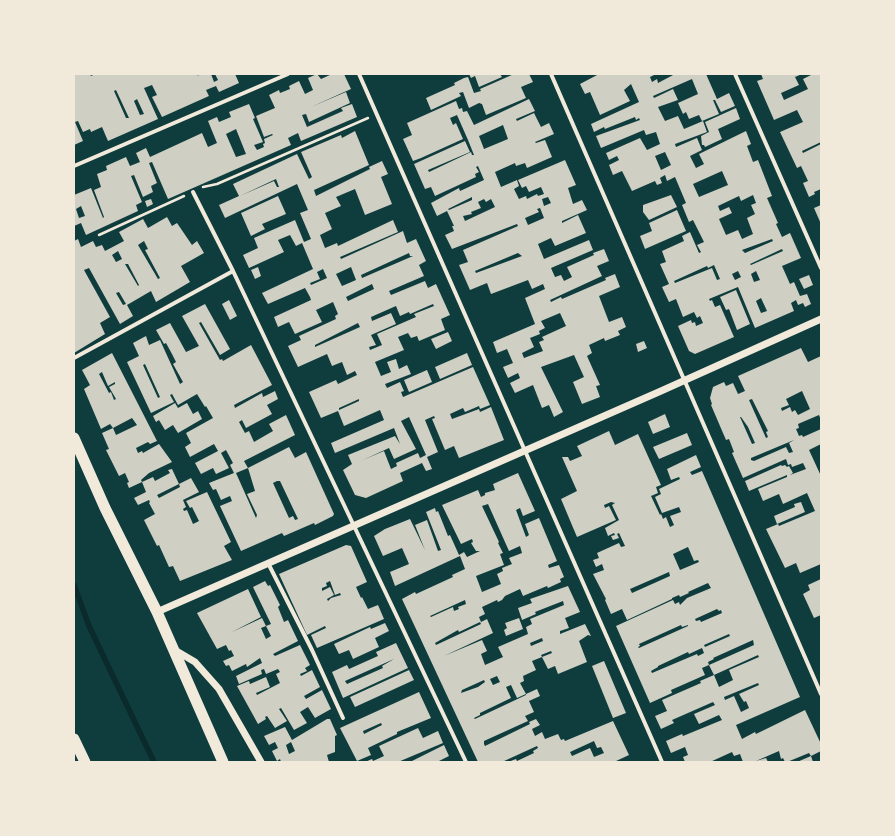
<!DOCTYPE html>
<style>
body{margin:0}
#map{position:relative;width:895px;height:836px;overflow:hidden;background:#0f3d3e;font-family:Roboto,sans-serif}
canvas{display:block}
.frame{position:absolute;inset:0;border:75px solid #f1e9da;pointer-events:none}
</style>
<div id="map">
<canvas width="895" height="836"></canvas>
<div class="frame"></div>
</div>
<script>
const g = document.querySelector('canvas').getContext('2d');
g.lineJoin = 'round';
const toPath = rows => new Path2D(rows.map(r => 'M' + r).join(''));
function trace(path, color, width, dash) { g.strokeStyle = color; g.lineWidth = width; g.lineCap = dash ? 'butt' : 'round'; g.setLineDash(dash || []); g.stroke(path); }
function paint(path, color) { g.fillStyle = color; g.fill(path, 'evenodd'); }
trace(toPath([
 [74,585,89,626,154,762]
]), '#0a2a2b', 5.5);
paint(toPath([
 [74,74,90,74,91,76,95,74,197,74,198,76,199,74,211,74,214,82,218,80,215,74,235,74,239,83,219,92,216,86,206,90,209,96,162,117,152,97,157,95,152,85,144,88,158,119,108,141,102,127,91,132,90,129,83,132,78,121,75,122,83,141,74,145],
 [116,90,129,118,126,118,114,91],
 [137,99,144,114,140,115,134,101],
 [317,74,321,79,332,74,344,74,351,89,311,107,346,92,350,103,309,122,306,114,302,115,307,127,343,111,341,108,352,104,357,117,301,141,298,133,288,138,291,145,168,199,152,162,149,163,157,183,151,186,153,192,143,197,134,175,131,176,142,202,136,205,138,211,86,235,81,223,74,226,74,195,91,188,103,218,104,217,94,190,101,187,97,174,107,170,106,166,126,157,130,166,140,162,136,153,146,148,150,157,202,133,208,147,217,143,208,121,217,117,219,122,231,117,229,112,249,104,255,118,253,119,263,142,254,145,257,150,264,147,263,144,265,143,264,139,273,135,272,134,264,137,256,116,275,108,269,95,279,90,280,93,290,89,289,86,299,81,305,94,313,90,308,78],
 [236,129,246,154,236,157,226,134],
 [81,206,85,216,79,218,76,209],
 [469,74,500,74,502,77,479,87,475,76,471,78],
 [514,74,529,74,533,82,521,87,526,98,486,115,482,104,479,103,469,108,463,92,459,93,461,96,431,110,426,98,455,85,454,83,464,78,468,77,474,93,481,91,480,89],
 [599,74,656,74,650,77,652,82,657,79,658,83,675,74,706,74,717,99,729,93,735,106,721,112,715,100,713,100,719,114,702,121,699,115,689,119,686,112,683,114,678,103,698,94,692,79,653,96,654,98,673,89,678,100,658,107,665,121,678,116,684,129,703,121,707,132,675,144,676,147,697,138,702,150,690,156,696,168,704,164,699,154,746,131,751,144,747,146,753,162,758,160,772,196,767,198,778,223,776,224,782,237,790,233,801,258,782,266,790,284,794,282,800,296,807,294,811,304,805,307,803,303,798,305,796,300,791,303,794,311,755,328,738,287,709,299,710,301,712,300,715,307,720,305,734,337,695,354,689,351,678,326,691,320,692,323,695,322,696,326,703,323,700,316,697,318,694,312,683,317,676,299,669,302,662,287,669,284,660,264,666,262,662,251,684,241,682,236,690,232,699,253,701,252,697,245,704,242,693,220,689,222,682,205,686,203,675,177,667,181,665,175,660,178,662,183,657,185,655,181,632,191,622,171,613,175,609,165,619,160,617,156,609,160,606,153,640,138,647,150,660,144,656,132,646,135,644,130,601,148,596,136,640,120,639,118,636,120,635,117,605,129,604,127,594,132,591,124,639,102,631,84,624,90,630,101,600,115,590,92,585,94,580,84],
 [665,152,671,165,661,170,655,156],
 [722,171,728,185,699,197,693,184],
 [753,195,756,203,751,205,755,214,747,218,753,234,742,239,738,230,726,235,719,219,732,213,729,207,720,211,718,206,739,196,741,201],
 [772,239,773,241,745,253,742,250],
 [782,249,783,251,751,265,750,264],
 [714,265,720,279,717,280,712,268,675,283,674,281,707,266,708,268],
 [738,271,741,277,735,280,732,274],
 [756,271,760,280,754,282,751,274],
 [761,298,767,311,761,313,756,301],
 [761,74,802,74,795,77,799,85,781,93,784,100,808,89,803,79,813,74,821,74,821,142,802,151,803,153,821,144,821,189,814,192,815,194,809,197,803,183,808,181,801,166,797,168,780,132,803,122,797,110,774,120,757,81,763,79],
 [529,99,535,111,516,119,517,121,534,113,541,127,549,123,554,134,535,142,536,143,545,140,552,157,527,168,525,163,516,166,515,163,495,172,501,187,517,180,519,186,514,189,519,199,526,196,527,199,537,194,538,196,544,194,541,187,529,192,526,186,522,188,518,180,565,160,576,185,568,188,573,204,582,200,587,210,562,221,562,223,578,215,586,233,555,246,551,238,538,244,544,259,589,240,593,250,551,268,555,277,561,275,564,281,572,277,567,267,594,255,593,253,604,249,609,261,597,266,602,276,550,300,551,302,561,297,562,299,606,280,605,278,615,274,620,287,599,296,609,322,622,317,626,327,618,331,620,335,605,341,604,338,589,345,592,353,587,356,600,385,596,386,600,397,582,404,573,382,584,377,574,355,541,367,563,412,554,417,549,405,542,408,533,385,515,393,510,383,520,378,518,373,508,378,503,367,513,363,507,349,497,353,493,342,535,324,525,298,545,289,543,284,532,289,528,280,491,294,487,283,470,290,459,265,468,262,463,250,518,226,517,224,452,249,445,235,454,231,452,226,454,226,447,211,437,216,431,203,459,188,460,191,484,180,478,166,476,167,479,172,475,174,476,177,435,196,431,187,425,189,414,164,465,141,470,152,428,170,429,172,471,152,472,155,474,155,468,140,457,115,450,118,453,125,456,123,463,139,421,158,413,161,403,139,412,135,407,123,456,101,459,109,462,108,463,112,467,111,474,125],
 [503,125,508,139,484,149,479,136],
 [472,197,472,200,449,210,448,209],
 [548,197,551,203,544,206,542,199],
 [484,199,486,202,491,199,495,207,465,221,463,216,472,214,471,212,481,208,478,202],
 [540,208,544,218,528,225,525,218,539,212,537,209],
 [518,253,522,256,476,273,475,271],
 [560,313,566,326,542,337,544,340,539,342,543,351,524,358,522,353,534,347,530,338,540,334,539,331,545,328,541,321],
 [736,108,740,119,718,129,722,139,705,147,704,145,702,145,701,136,709,132,705,122],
 [355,131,369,165,314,190,316,196,370,169,369,167,382,161,388,174,381,177,392,204,365,215,355,189,336,197,341,206,325,213,332,229,320,235,325,248,337,243,338,246,393,220,398,232,340,257,341,259,403,231,407,243,416,239,426,261,419,265,424,276,389,291,391,295,425,281,428,288,436,284,450,315,441,319,445,330,419,341,417,336,411,338,408,333,398,337,404,350,375,362,381,376,391,372,387,362,396,359,399,369,407,365,411,374,385,384,387,388,400,382,404,391,401,392,403,397,473,367,490,405,480,409,479,406,465,412,463,408,450,414,452,419,479,409,480,412,491,407,504,440,459,458,454,446,445,450,432,419,435,418,434,416,425,420,438,452,427,457,432,469,426,471,422,463,400,473,403,481,366,498,355,495,343,470,352,464,348,455,395,436,400,444,394,428,335,453,331,443,384,420,380,410,344,426,338,411,321,418,309,392,336,380,338,384,357,375,355,371,347,375,342,362,332,366,327,354,298,367,288,346,301,340,299,336,336,319,335,316,338,314,333,302,316,310,322,322,295,334,289,322,278,327,274,317,311,300,310,297,305,288,268,304,262,293,313,269,302,243,296,246,290,235,278,240,284,252,249,268,243,255,258,248,254,238,295,220,304,242,311,239,300,213,308,210,297,184,225,218,219,205,239,196,233,184,297,154,309,179,312,177,301,152,341,135,342,138],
 [276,179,279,187,277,187,274,181,240,196],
 [409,253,410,256,413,256,362,278,361,275],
 [351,267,356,280,342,286,336,274],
 [323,269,327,278,311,285,310,283,320,279,317,272],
 [372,284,374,289,348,301,346,297],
 [433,304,434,306,414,314,416,317,377,334,382,345,370,350,369,347,376,345,371,335,396,324,391,313,372,321,371,317,396,306,400,316,409,312,410,314],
 [358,323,360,327,315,347,315,345],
 [359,399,359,401,339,410,339,408],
 [409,417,426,455,420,458,418,453,396,463,397,466,391,469,384,451,363,460,389,448,394,459,416,449,401,421],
 [671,195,677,207,649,220,643,212,643,205],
 [278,196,286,214,262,224,265,229,251,236,241,213],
 [151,199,153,204,147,207,145,201],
 [821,205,821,224,814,208],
 [677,210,686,231,645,249,640,236,652,231,649,223],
 [167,217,172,226,177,223,192,245,197,241,204,253,181,266,190,282,156,302,151,291,127,305,133,316,120,324,89,268,84,270,110,317,100,323,105,334,74,353,74,241,78,239,81,247,93,241,96,247,102,245,105,251,124,241,119,232,143,219,148,228],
 [144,241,148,249,145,250,160,278,158,279,138,245],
 [118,251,122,259,116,262,112,255],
 [125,264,128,264,139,285,138,286],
 [119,292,126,304,123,305,116,293],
 [258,267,261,276,255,279,251,270],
 [809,275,813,285,804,289,799,279],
 [736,290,750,324,737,330,729,309,726,310,720,297],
 [229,300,237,316,230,320,222,304],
 [205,304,230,349,220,355,201,322,199,323,220,360,222,359,223,361,251,345,272,385,234,405,235,408,262,393,263,397,275,391,278,399,267,405,272,414,246,428,242,420,239,422,245,433,249,431,254,442,273,431,269,424,286,415,295,435,244,461,248,468,236,473,256,518,257,515,247,494,255,491,248,468,289,447,295,458,306,452,334,514,333,516,315,525,314,523,284,536,282,533,241,551,220,506,232,501,230,496,221,500,216,489,213,490,209,483,234,473,230,465,233,463,226,450,221,453,229,468,216,474,213,468,201,474,195,463,218,451,214,444,190,457,185,447,191,443,186,433,213,418,206,406,205,407,197,394,178,405,172,394,170,395,174,402,151,413,127,362,139,356,133,343,146,336,149,345,160,340,180,384,183,382,173,364,176,362,172,354,166,343,164,344,156,330,170,323,186,352,199,346,182,316],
 [145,364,160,397,158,398,143,365],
 [277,481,280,481,298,519,295,520,293,516,289,518,273,483],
 [448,332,452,341,436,349,431,339],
 [644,341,647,348,638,352,636,344],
 [801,348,808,362,821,356,821,420,819,415,798,424,799,428,796,429,799,436,802,435,803,437,821,429,821,444,809,450,821,476,821,564,800,573,796,563,785,568,766,529,778,524,779,526,815,511,807,493,783,504,779,494,763,501,758,489,787,477,787,475,749,491,745,481,781,465,782,466,785,465,787,467,789,466,793,473,790,475,806,469,803,463,792,467,791,464,788,465,786,459,743,478,732,453,734,452,729,439,726,440,711,405,712,404,710,398,713,387,724,382,726,386,733,383,738,394,745,391,738,376],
 [802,391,810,409,798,415,795,410,792,412,790,407,782,411,781,408,789,405,786,399],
 [752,399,768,431,766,432,768,437,766,438,749,400],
 [740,417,741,417,748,427,755,443,752,444],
 [794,440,789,443,793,452,789,453,786,447,754,461,751,460,751,458],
 [112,353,157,441,150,444,148,442,136,448,138,453,142,451,143,453,159,444,172,462,149,473,141,480,142,482,129,488,127,483,129,482,125,473,119,476,106,450,109,449,102,433,113,428,116,435,137,425,132,418,113,428,110,424,101,429,84,389,90,385,82,370],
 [102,372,108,386,115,382,115,384,109,387,116,399,114,400,111,392,109,393,99,374],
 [467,353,472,365,440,379,435,367],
 [427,370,432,382,409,392,404,380],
 [175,403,178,408,187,403,193,414,198,411,202,419,178,433,173,425,165,430,159,420,156,422,153,416],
 [665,414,670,427,653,434,648,422],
 [609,431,615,445,638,434,661,485,656,487,658,493,651,496,660,515,661,514,663,519,666,517,670,527,674,525,670,516,681,512,679,507,662,513,655,497,661,494,659,489,680,479,679,477,671,480,667,469,696,455,701,467,690,472,692,475,702,471,800,697,736,725,742,739,755,732,756,734,805,710,821,744,821,751,811,756,809,753,787,762,785,762,783,758,781,759,779,751,756,761,766,758,768,762,743,762,740,754,734,756,732,752,710,762,685,762,683,757,688,755,685,747,671,753,666,741,682,734,683,736,722,720,719,715,699,724,694,714,715,705,713,702,672,720,674,723,661,729,655,716,667,711,662,700,701,683,700,681,714,675,719,687,733,680,729,670,759,657,758,655,714,675,709,665,754,645,753,640,713,658,714,659,708,662,709,665,702,668,705,675,671,690,672,693,650,703,616,626,673,600,675,604,679,602,680,605,687,598,711,588,708,583,688,592,689,593,680,597,679,595,672,598,672,599,627,620,622,609,611,614,605,600,606,599,593,574,604,570,602,564,596,567,593,560,599,558,597,553,619,543,621,547,625,546,619,533,617,534,619,538,613,540,611,536,615,535,614,533,608,536,605,528,619,520,612,505,615,503,611,502,604,505,605,508,609,506,616,520,577,537,561,499,577,491,562,457,568,457,570,461,582,456,577,446],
 [688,547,694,561,698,560,699,562,680,570,673,554],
 [669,572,670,576,632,593,630,589],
 [717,609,719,611,721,610,722,613,701,622,700,620,696,621,695,619],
 [681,625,682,627,688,625,688,626,639,648,638,647,640,646,639,644],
 [729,634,730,636,705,647,704,645],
 [702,648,704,653,698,656,697,654,652,673,651,671,658,667,658,666,688,652,689,654],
 [758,683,759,685,739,694,744,702,746,701,749,708,741,712,734,696,725,700,724,697],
 [687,433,692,445,659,459,653,447],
 [172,469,179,484,157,495,159,498,180,487,179,484,191,478,199,492,183,500,186,507,183,509,184,511,187,510,193,524,199,521,192,507,190,508,186,501,207,492,231,542,224,546,232,560,180,581,173,566,169,567,159,545,157,546,144,520,155,514,149,503,150,502,149,500,138,505,134,498,146,492,142,482,153,477,155,481,170,473,168,470],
 [518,473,535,511,523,516,520,508,516,510,526,537,529,535,525,524,539,518,557,561,548,565,549,568,559,565,564,577,560,579,561,582,548,588,547,586,523,596,520,589,505,596,502,600,498,602,497,600,482,607,485,614,479,617,481,622,487,619,493,633,444,656,482,640,487,651,481,654,485,665,503,657,498,647,528,634,526,627,532,624,530,619,564,605,563,601,535,612,536,614,522,620,518,608,532,603,530,599,568,586,580,612,565,618,569,628,560,631,560,634,585,624,591,636,588,635,579,641,587,662,558,674,555,666,548,669,542,657,552,653,551,651,541,655,542,657,532,661,536,670,523,676,524,681,520,683,526,694,537,689,540,696,529,701,534,712,525,716,528,721,484,741,484,744,485,746,530,724,529,722,536,719,540,725,532,729,535,736,542,732,545,739,558,734,561,740,564,739,565,741,613,721,629,755,614,762,508,762,516,759,517,761,534,753,533,751,538,748,537,746,502,762,478,762,402,599,415,592,416,594,453,577,452,575,465,569,460,556,395,586,390,572,409,564,402,548,383,556,374,536,385,529,410,519,425,550,415,525,427,520,438,551,441,550,426,512,435,508,436,512,438,511,448,536,450,535,459,555,464,552,467,557,480,551,476,551,471,543,473,542,472,539,461,544,442,505,478,490,481,497,485,495,485,493,495,490,493,484],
 [488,504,509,551,520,546,522,553,509,558,512,564,502,568,503,571,497,574,501,584,482,592,476,576,504,565,500,554,503,553,498,543,499,542,482,506],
 [465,600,466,604,458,607,459,609,454,611,453,607,431,617,430,616],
 [480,622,481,624,436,645,435,643,458,630,459,632],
 [542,638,543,641,531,646,530,643],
 [497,676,500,682,493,685,490,679],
 [484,680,485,682,478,687,461,693,462,690],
 [511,685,517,698,526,694,526,695,475,719,474,718,480,715,480,713,511,698,506,687],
 [594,741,597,748,601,747,604,753,594,757,590,748,572,756,570,752],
 [801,502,805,512,777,524,774,516,795,507,794,504],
 [346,545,351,546,367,582,356,587,361,598,362,597,368,609,378,605,384,619,317,648,311,635,326,628,325,626,307,635,279,574],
 [330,581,335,595,340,593,341,595,331,598,328,601,327,599,334,595,330,587,322,591,322,588,327,586,326,583],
 [821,579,821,615,814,618,803,594,810,590,808,585],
 [265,581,268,586,270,585,280,605,278,607,284,622,288,620,298,641,273,654,275,656,300,645,310,665,305,668,307,671,300,674,301,676,312,670,320,687,304,696,306,699,322,690,331,709,315,718,308,707,300,712,307,723,294,730,281,708,279,709,287,721,275,728,267,716,265,717,266,719,258,724,237,686,249,681,250,684,266,677,270,687,256,693,257,695,280,683,276,674,280,672,278,669,266,674,264,669,261,670,262,674,239,684,236,676,262,663,260,658,247,667,246,664,232,671,229,665,226,666,223,661,234,656,231,650,229,651,226,645,217,649,197,613,248,589,261,617,232,632,262,618,266,626,261,628,266,639,271,636,266,626,271,624,253,587],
 [519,618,523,629,506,636,504,630,507,628,505,623],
 [385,623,389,631,375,638,379,647,353,659,349,650,339,654,334,644,370,627,371,629],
 [396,643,408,668,343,698,332,672,347,665,349,669,378,656,376,652],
 [394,659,382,666,383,668,347,684,345,681],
 [604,661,626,713,613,718,592,666],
 [409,670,414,680,355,707,350,697],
 [419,692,431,718,397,732,397,734,368,748,371,755,357,761,340,728],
 [381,723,382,725,364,734,363,731],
 [327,719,330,719,337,735,335,736,335,752,327,755,329,762,281,762,280,759,277,761,272,751,278,748,275,742,269,745,264,736,285,727,292,740],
 [291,742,295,751,289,754,286,745],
 [418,728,423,738,438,731,443,743,398,762,365,762,372,759,373,761,384,756,379,746],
 [444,745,449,756,437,762,410,762],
 [811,756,813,762,797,762]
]), '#cfcfc3');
trace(toPath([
 [203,187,217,184,368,118],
 [99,235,184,196]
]), '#f1e9da', 2.5);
trace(toPath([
 [359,74,662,762],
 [551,74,821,694],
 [735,74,821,268],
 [74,166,288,74],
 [193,192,233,271,466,762],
 [74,358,233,271],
 [268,563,312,650,343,718]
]), '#f1e9da', 4);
trace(toPath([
 [157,612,661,391,821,319],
 [173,649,195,662,219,689,261,762]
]), '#f1e9da', 7);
trace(toPath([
 [74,438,105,508,157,612,223,762],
 [74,739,85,762]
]), '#f1e9da', 11);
</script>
